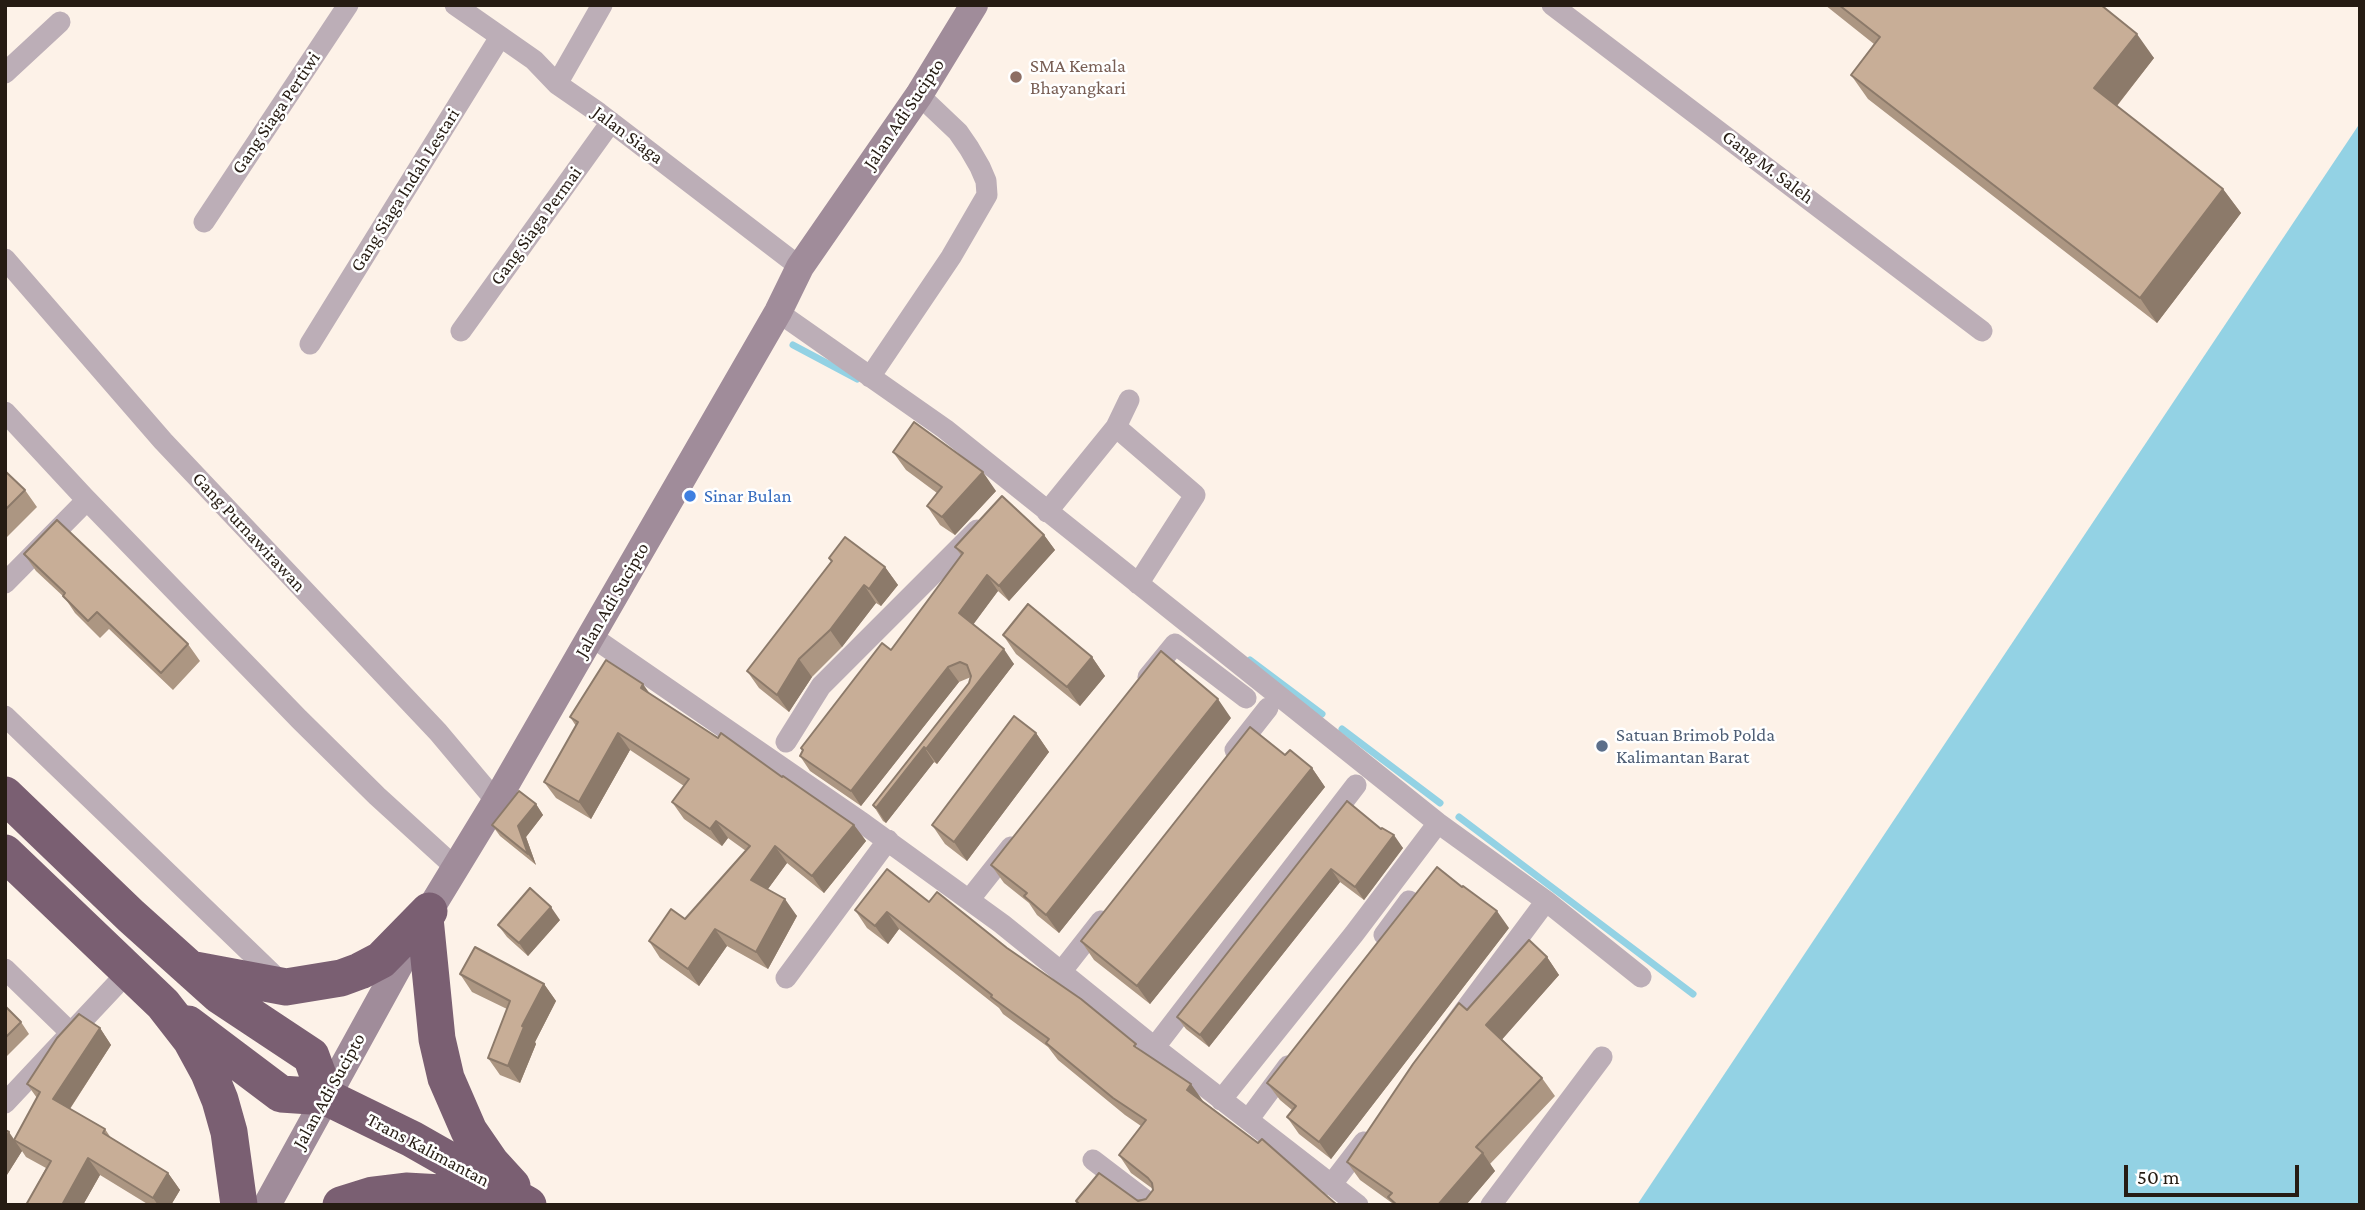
<!DOCTYPE html>
<style>
body{margin:0}
#map{position:relative;width:2365px;height:1210px;overflow:hidden;background:#fdf2e8;font-family:"Crimson Pro",serif}
canvas{display:block}
.frame{position:absolute;inset:0;border:7px solid #261c13;pointer-events:none}
.scale{position:absolute;left:2124px;top:1165px;width:175px;height:32px;box-sizing:border-box;border:4px solid #261c13;border-top:0;padding-left:9px;font-size:21px;line-height:24px;white-space:nowrap;color:#261c13;-webkit-text-stroke:5px #fff;paint-order:stroke}
</style>
<div id="map">
<canvas width="2365" height="1210"></canvas>
<div class="frame"></div>
<div class="scale">50 m</div>
</div>
<script>
const g = document.querySelector('canvas').getContext('2d');
g.lineJoin = 'round';
function paint(path, color) { g.fillStyle = color; g.fill(path, 'evenodd'); }
const toPath = rows => new Path2D(rows.map(r => 'M' + r).join(''));
function trace(path, color, width, dash) { g.strokeStyle = color; g.lineWidth = width; g.lineCap = dash ? 'butt' : 'round'; g.setLineDash(dash || []); g.stroke(path); }
function label(font, color, halo, rows, align = 'center') {
  g.font = font + ' "Crimson Pro",serif'; g.lineWidth = 5; g.setLineDash([]); g.textBaseline = 'middle'; g.strokeStyle = halo; g.fillStyle = color; for (const [text, x, y, turn = 0] of rows) {
    g.save(); g.translate(x, y); g.rotate((+turn || 0) * Math.PI / 180); g.textAlign = isNaN(turn) ? turn : align; if (halo) g.strokeText(text, 0, 0); g.fillText(text, 0, 0); g.restore();
  }
}
paint(toPath([
 [2360,123,2360,1205,1637,1205,1972,703]
]), '#93d2e4');
trace(toPath([
 [793,345,857,379],
 [1250,660,1322,714],
 [1342,729,1440,803],
 [1459,817,1693,994]
]), '#93d2e4', 7);
trace(toPath([
 [455,5,534,60,557,84,599,113,800,267],
 [1552,5,1982,331],
 [5,73,60,22],
 [557,84,602,5],
 [204,222,348,5],
 [5,259,163,441,438,732,496,801],
 [778,312,945,429,1438,823,1546,901,1641,977],
 [461,331,611,122],
 [310,344,500,37],
 [870,377,951,257,987,195,986,181,980,167,969,148,958,132,919,95],
 [5,412,84,497,299,719,377,796,456,868],
 [1116,427,1129,400],
 [1047,512,1116,427,1195,495,1138,584],
 [5,583,87,500],
 [591,636,864,824,1002,924,1159,1051,1358,1205],
 [1148,677,1175,644,1246,698],
 [5,716,282,983],
 [786,742,821,686,977,530],
 [1235,750,1268,708],
 [969,900,1011,847],
 [1384,935,1409,901],
 [5,969,72,1034],
 [1061,972,1101,921],
 [786,978,888,840],
 [1450,1030,1546,901],
 [1154,1048,1356,785],
 [1221,1100,1354,934,1438,823],
 [5,1103,128,972],
 [1248,1120,1288,1066],
 [1093,1160,1152,1205],
 [1331,1185,1364,1142],
 [1491,1205,1602,1057]
]), '#bcaeb7', 21);
trace(toPath([
 [267,1205,429,911,496,801,591,636,778,312,800,267,919,95,974,5]
]), '#a08c9a', 28);
trace(toPath([
 [5,795,131,916,219,995,311,1056,326,1097],
 [5,853,163,1004,191,1040,209,1073,220,1100,229,1132,239,1205],
 [425,918,437,1039,446,1078,469,1131,491,1163,512,1186],
 [195,970,286,987,341,978,360,971,381,960,429,911],
 [188,1024,281,1094,326,1097,412,1139,528,1205],
 [341,1205,373,1195,406,1191,477,1195,503,1200]
]), '#7a5f72', 37);
paint(toPath([
 [1825,5,2101,5,2154,58,2117,106,2223,189,2241,213,2157,323,1868,99,1851,75,1874,44],
 [893,452,996,491,955,535,940,525,927,506,937,493,906,470],
 [5,471,25,490,37,507,6,538,5,537],
 [1044,535,1055,550,1009,601,998,591,973,624,1014,664,937,764,934,762,886,823,883,821,873,805,969,683,971,677,959,682,861,806,810,771,800,756,803,751,801,748,891,650,961,555,955,547],
 [24,554,188,644,200,661,173,690,109,629,100,638,75,613,65,598,36,571],
 [829,558,885,567,898,585,881,606,876,603,842,647,812,677,789,712,759,688,747,671,832,562],
 [1003,635,1092,657,1105,676,1080,706,1016,654],
 [650,694,718,738,782,777,854,825,866,841,824,893,787,863,768,889,797,916,768,969,727,946,699,986,660,958,649,941,685,919,746,851,728,838,722,846,684,819,672,802,684,786,630,750,591,819,556,798,544,782,576,726,570,717],
 [1231,718,1059,933,1037,915,1029,903,1004,883,991,865],
 [1036,733,1049,752,967,861,945,844,932,825],
 [1285,755,1312,768,1325,787,1150,1004,1094,960,1081,941],
 [1347,801,1403,848,1364,900,1340,882,1209,1047,1186,1029,1177,1017],
 [536,804,543,815,526,837,536,865,500,836,492,825],
 [929,902,1007,948,1140,1050,1203,1101,1337,1205,1078,1205,1076,1201,1146,1199,1153,1189,1131,1173,1119,1155,1141,1126,1125,1115,1058,1060,1048,1047,1003,1014,999,1008,899,929,888,944,867,928,855,910],
 [560,920,528,956,507,937,498,925],
 [1509,928,1331,1159,1299,1134,1287,1117,1292,1110,1280,1100,1267,1083],
 [1547,957,1559,975,1502,1039,1542,1078,1555,1096,1490,1164,1495,1171,1466,1205,1394,1205,1392,1203,1360,1180,1347,1162,1467,1010],
 [460,974,544,984,556,1001,535,1042,536,1044,520,1083,500,1075,488,1058,507,1009,472,992],
 [5,1006,21,1022,29,1034,5,1058],
 [100,1028,111,1045,70,1109,105,1129,111,1138,168,1173,180,1190,171,1205,149,1205,100,1175,83,1205,26,1205,46,1168,26,1157,22,1151,5,1178,14,1140,37,1098,27,1084]
]), '#ac9682');
paint(toPath([
 [2137,34,2154,58,2111,113,2094,88],
 [2223,189,2241,213,2157,323,2140,298],
 [983,472,996,491,955,535,942,517],
 [1044,535,1055,550,1009,601,999,586],
 [885,567,898,585,881,606,869,589],
 [987,575,998,591,970,629,959,613],
 [864,585,876,603,842,647,830,630],
 [1004,649,1014,664,937,764,926,749],
 [1092,657,1105,676,1080,706,1067,687],
 [799,659,812,677,789,712,777,695],
 [948,667,959,682,861,806,851,791],
 [643,684,655,701,641,688],
 [1218,699,1231,718,1059,933,1046,915],
 [618,733,630,750,591,819,579,802],
 [1036,733,1049,752,967,861,954,842],
 [924,747,934,762,886,823,876,808],
 [1312,768,1325,787,1150,1004,1137,986],
 [536,804,543,815,526,837,536,865,528,854,518,826],
 [716,821,728,838,722,846,710,829],
 [854,825,866,841,824,893,812,876],
 [1394,835,1403,848,1364,900,1355,887],
 [775,846,787,863,762,897,751,880],
 [1331,869,1340,882,1209,1047,1200,1035],
 [785,899,797,916,768,969,756,952],
 [551,907,560,920,528,956,519,943],
 [1497,911,1509,928,1331,1159,1319,1142],
 [887,912,899,929,888,944,875,926],
 [715,929,727,946,699,986,688,969],
 [1547,957,1559,975,1499,1043,1486,1025],
 [544,984,556,1001,535,1042,536,1044,520,1083,508,1066,522,1026],
 [100,1028,111,1045,65,1116,53,1099],
 [1191,1084,1203,1101,1187,1090],
 [9,1132,22,1151,5,1178,5,1139],
 [1483,1153,1495,1171,1466,1205,1438,1205],
 [88,1158,100,1175,83,1205,62,1205],
 [168,1173,180,1190,171,1205,158,1205,153,1198]
]), '#8c7a6a');
const building = toPath([
 [1839,5,2101,5,2137,34,2094,88,2223,189,2140,298,1851,75,1880,37,1839,5],
 [914,422,983,472,942,517,927,506,942,487,893,452,914,422],
 [5,471,25,490,5,510,5,471],
 [1002,496,1044,535,999,586,987,575,959,613,1004,649,926,749,924,747,876,808,873,805,969,683,971,676,967,665,960,662,948,667,851,791,800,756,803,750,801,748,882,643,891,650,963,553,955,547,1002,496],
 [57,520,188,644,161,673,97,612,88,621,63,596,65,593,24,554,57,520],
 [845,537,885,567,869,589,864,585,830,630,799,659,777,695,747,671,832,561,829,558,845,537],
 [1028,604,1092,657,1067,687,1003,635,1028,604],
 [1161,651,1218,699,1046,915,1024,896,1027,893,991,865,1161,651],
 [606,660,643,684,641,688,718,738,721,733,782,777,783,776,854,825,812,876,775,846,751,880,785,899,756,952,715,929,688,969,649,941,671,909,685,919,750,846,716,821,710,829,672,802,689,779,618,733,579,802,544,782,578,722,570,717,606,660],
 [1014,716,1036,733,954,842,932,825,1014,716],
 [1250,727,1285,755,1290,750,1312,768,1137,986,1081,941,1250,727],
 [519,791,536,804,518,826,528,854,492,825,519,791],
 [1347,801,1381,829,1382,828,1394,835,1355,887,1331,869,1200,1035,1177,1017,1347,801],
 [1437,867,1462,887,1463,886,1497,911,1319,1142,1287,1117,1296,1106,1267,1083,1437,867],
 [887,869,929,902,937,892,1007,948,1081,999,1136,1044,1134,1046,1191,1084,1187,1090,1258,1143,1262,1139,1337,1205,1080,1205,1076,1201,1099,1173,1138,1201,1146,1199,1153,1190,1152,1183,1148,1178,1119,1155,1146,1120,1113,1098,1046,1043,1049,1039,991,997,992,995,887,912,875,926,855,910,887,869],
 [530,888,551,907,519,943,498,925,530,888],
 [1529,940,1547,957,1486,1025,1542,1078,1476,1147,1483,1153,1438,1205,1397,1205,1388,1197,1392,1193,1347,1162,1413,1064,1459,1003,1467,1010,1529,940],
 [475,947,544,984,522,1026,524,1027,508,1066,488,1058,510,1001,460,974,475,947],
 [5,1006,21,1022,5,1038,5,1006],
 [79,1014,100,1028,53,1099,105,1129,103,1133,168,1173,153,1198,88,1158,62,1205,26,1205,51,1161,14,1140,40,1092,27,1084,57,1038,79,1014],
 [5,1130,9,1132,5,1139,5,1130]
]);
paint(building, '#c8ae97');
trace(building, '#8c7a6a', 2);
for (const [x, y, r, color] of [
 [1016,77,7,"#8d6e63"],
 [690,496,7,"#3f7fe0"],
 [1602,746,7,"#5c6f8a"]
]) { const dot = new Path2D(); dot.arc(x, y, r, 0, 2 * Math.PI); g.fillStyle = color; g.fill(dot); trace(dot, '#fff', 2.5); }
label('19px', '#785e54', '#fff', [
 ["SMA Kemala",1030,66],
 ["Bhayangkari",1030,88]
], 'left');
label('19px', '#261c13', '#fff', [
 ["Gang Siaga Pertiwi",276,113,-56],
 ["Jalan Adi Sucipto",904,114,-56],
 ["Jalan Siaga",628,135,37],
 ["Gang M. Saleh",1768,167,37],
 ["Gang Siaga Indah Lestari",405,190,-58],
 ["Gang Siaga Permai",536,226,-54],
 ["Gang Purnawirawan",249,532,47],
 ["Jalan Adi Sucipto",612,600,-60],
 ["Jalan Adi Sucipto",329,1091,-61],
 ["Trans Kalimantan",428,1150,28]
]);
label('19px', '#366cbe', '#fff', [
 ["Sinar Bulan",704,496]
], 'left');
label('19px', '#4e5e75', '#fff', [
 ["Satuan Brimob Polda",1616,735],
 ["Kalimantan Barat",1616,757]
], 'left');
</script>
